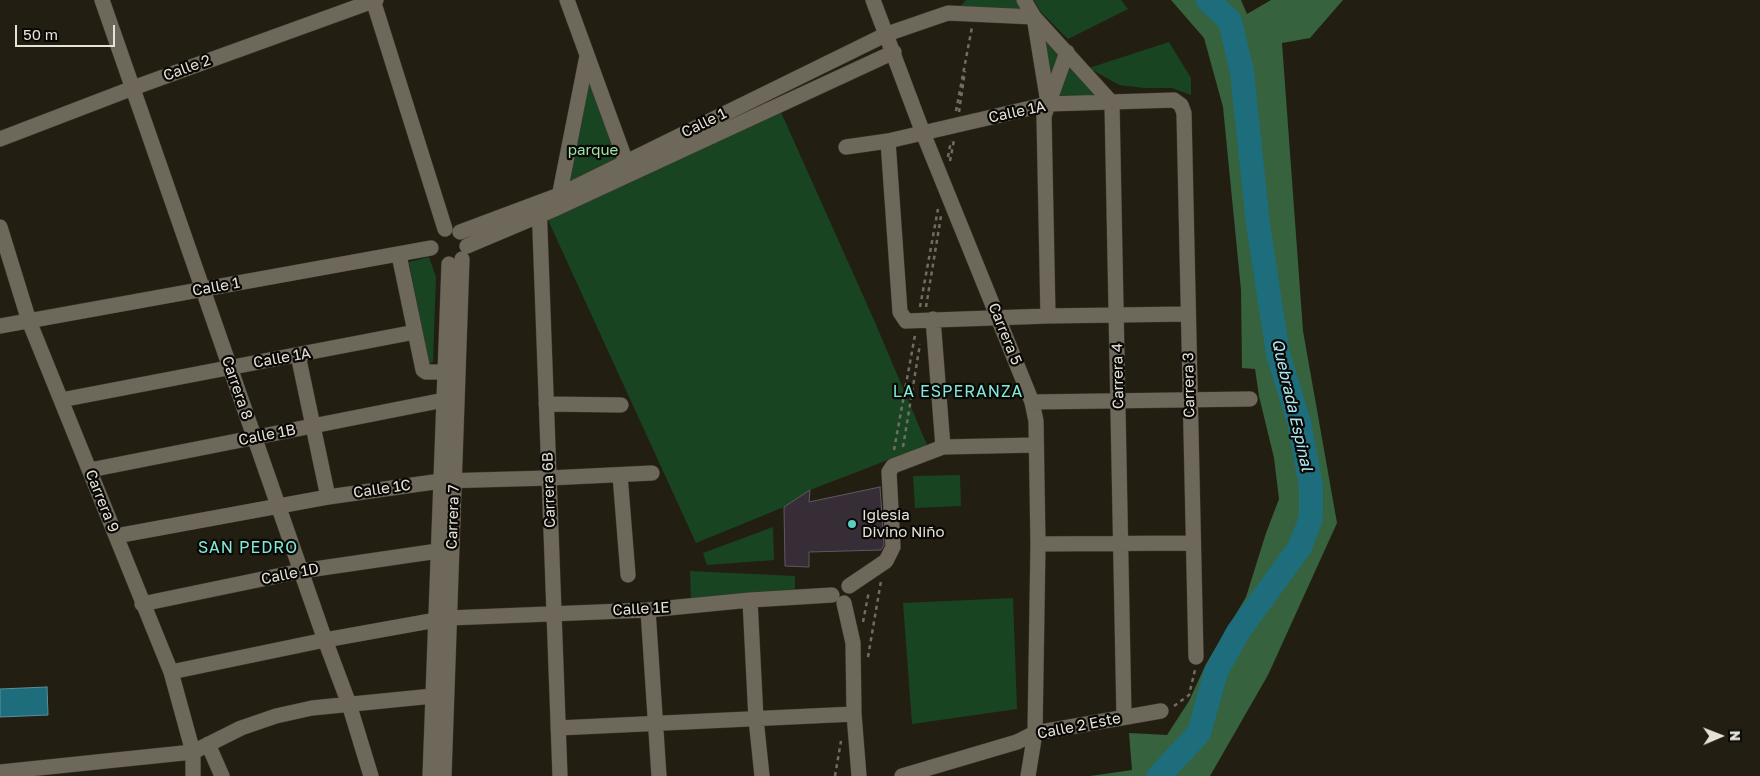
<!DOCTYPE html>
<meta charset="utf-8">
<style>
body{margin:0}
#map{position:relative;width:1760px;height:776px;overflow:hidden;background:#231e12;font-family:"Golos Text",sans-serif}
canvas{display:block}
.north{position:absolute;left:1695px;top:711px;width:50px;height:50px;-webkit-text-stroke:4px #0a0804;paint-order:stroke;rotate:89deg;font-size:14px;font-weight:700;line-height:20px;text-align:center;color:#e5e2da}
.north::after{content:'';display:block;margin:auto;width:18px;height:22px;background:#e5e2da;clip-path:polygon(50% 0,100% 100%,50% 72%,0 100%)}
.scale{position:absolute;left:15px;top:25px;width:100px;height:22px;box-sizing:border-box;border:2px solid #e5e2da;border-top:0;padding-left:6px;font-size:15px;line-height:18px;white-space:nowrap;color:#e5e2da;-webkit-text-stroke:4px #0a0804;paint-order:stroke}
</style>
<div id="map">
<canvas width="1760" height="776"></canvas>
<div class="north">N</div>
<div class="scale">50 m</div>
</div>
<script>
const g = document.querySelector('canvas').getContext('2d');
g.lineJoin = 'round';
function paint(path, color) { g.fillStyle = color; g.fill(path, 'evenodd'); }
const toPath = rows => new Path2D(rows.map(r => 'M' + r).join(''));
function trace(path, color, width, dash) { g.strokeStyle = color; g.lineWidth = width; g.lineCap = dash ? 'butt' : 'round'; g.setLineDash(dash || []); g.stroke(path); }
function label(font, color, halo, rows, align = 'center') {
  g.font = font + ' "Golos Text",sans-serif'; g.lineWidth = 4.5; g.setLineDash([]); g.textBaseline = 'middle'; g.strokeStyle = halo; g.fillStyle = color; for (const [text, x, y, turn = 0] of rows) {
    g.save(); g.translate(x, y); g.rotate((+turn || 0) * Math.PI / 180); g.textAlign = isNaN(turn) ? turn : align; if (halo) g.strokeText(text, 0, 0); g.fillText(text, 0, 0); g.restore();
  }
}
paint(toPath([
 [966,0,1016,0,1021,10,959,8],
 [1034,0,1121,0,1128,9,1068,39,1041,12],
 [1042,35,1061,54,1050,85],
 [1169,42,1191,78,1191,95,1172,88,1144,88,1119,85,1089,68],
 [1067,60,1102,96,1055,96],
 [588,73,621,163,560,190],
 [780,110,874,320,927,445,810,490,784,507,696,543,548,220],
 [429,257,436,277,433,362,429,364,409,262],
 [960,475,961,506,915,508,913,476],
 [773,527,774,560,707,565,703,553],
 [690,571,795,576,795,595,691,604],
 [1013,598,1017,709,912,724,903,603]
]), '#194422');
paint(toPath([
 [1171,0,1241,0,1247,14,1271,0,1343,0,1310,38,1282,43,1303,331,1337,523,1268,675,1210,776,1090,776,1132,770,1129,733,1167,735,1189,701,1206,664,1246,597,1266,533,1279,499,1274,458,1259,396,1255,369,1242,368,1241,290,1223,107,1204,38]
]), '#36623e');
const water = toPath([
 [47,687,48,715,0,717,0,689,47,687]
]);
paint(water, '#1e6d7c');
trace(water, '#5a9098', 1);
trace(toPath([
 [1159,776,1199,733,1216,672,1238,632,1300,547,1311,518,1311,486,1299,422,1278,354,1258,224,1242,72,1230,21,1208,0]
]), '#1e6d7c', 24);
const building = toPath([
 [880,487,884,545,881,550,809,552,809,567,785,566,784,507,810,490,809,502,880,487]
]);
paint(building, '#362d37');
trace(building, '#615763', 1);
const minor = toPath([
 [102,0,325,640,349,704,371,776],
 [373,0,445,229],
 [567,0,629,170],
 [873,0,923,133,1032,402,1036,421,1038,544,1035,733,1028,776],
 [1024,0,1034,17,1112,103,1124,717],
 [1034,17,1048,103],
 [0,139,133,88,376,0],
 [888,141,900,312,906,321,1048,316,1188,314],
 [846,147,888,141,1048,104,1174,100,1181,105,1184,113,1196,657],
 [558,202,587,56],
 [539,203,560,776],
 [0,227,29,321,171,672,193,752,193,776],
 [460,232,559,195,887,34,948,13,1034,17],
 [467,246,557,208,894,52],
 [399,255,423,370,426,372,445,372],
 [1048,316,1044,116,1067,52],
 [933,319,943,447],
 [0,326,431,248],
 [298,355,328,497],
 [61,400,415,332],
 [1032,402,1250,399],
 [546,404,621,405],
 [90,470,444,400],
 [620,475,628,575],
 [116,536,328,497,441,481,549,478,652,473],
 [1038,544,1193,543],
 [849,586,886,561,893,547,889,472,893,466,943,447,1036,445],
 [750,600,756,719,762,776],
 [844,603,853,643,854,714,859,776],
 [142,604,301,571,438,551],
 [648,610,659,776],
 [449,618,648,610,750,600,832,595],
 [171,672,325,640,436,620],
 [558,728,854,714],
 [208,744,222,776],
 [0,772,193,752,241,728,276,716,312,708,433,696],
 [430,776,449,264],
 [444,776,462,259],
 [902,776,1017,742,1035,733,1161,711]
]);
trace(minor, '#3c3831', 16);
trace(toPath([
 [956,111,972,27],
 [959,112,965,71],
 [948,157,951,141],
 [950,161,954,140],
 [920,307,938,209],
 [926,307,941,216],
 [903,447,920,344],
 [894,450,915,335],
 [863,622,869,591],
 [868,657,881,581],
 [1174,706,1189,695,1195,670],
 [835,776,841,741]
]), '#716d63', 2.5, [4, 4]);
trace(minor, '#6e685a', 15);
for (const [x, y, r, color] of [
 [852,524,5,"#58cec0"]
]) { const dot = new Path2D(); dot.arc(x, y, r, 0, 2 * Math.PI); g.fillStyle = color; g.fill(dot); trace(dot, '#0a0804', 2); }
label('15px', '#e5e2da', '#0a0804', [
 ["Calle 2",187,68,-20],
 ["Calle 1A",1017,112,-12],
 ["Calle 1",704,123,-26],
 ["Calle 1",216,287,-10],
 ["Carrera 5",1005,334,68],
 ["Calle 1A",282,358,-10],
 ["Carrera 4",1118,376,-91],
 ["Carrera 3",1189,385,-91],
 ["Carrera 8",237,388,71],
 ["Calle 1B",267,435,-11],
 ["Calle 1C",382,489,-8],
 ["Carrera 6B",549,490,-92],
 ["Carrera 9",102,501,68],
 ["Carrera 7",453,517,-88],
 ["Calle 1D",290,574,-11],
 ["Calle 1E",641,609,-3],
 ["Calle 2 Este",1079,726,-11]
]);
label('15px', '#9ee3a8', '#0a0804', [
 ["parque",593,150]
]);
label('15px', '#e5e2da', '#0a0804', [
 ["Iglesia",862,515],
 ["Divino Niño",862,532]
], 'left');
g.letterSpacing = '1px';
label('16px', '#81eadc', '#0a0804', [
 ["LA ESPERANZA",958,392],
 ["SAN PEDRO",248,548]
]);
g.letterSpacing = '0px';
label('italic 16px', '#ade9f7', '#0a0804', [
 ["Quebrada Espinal",1292,405,77]
]);
</script>
